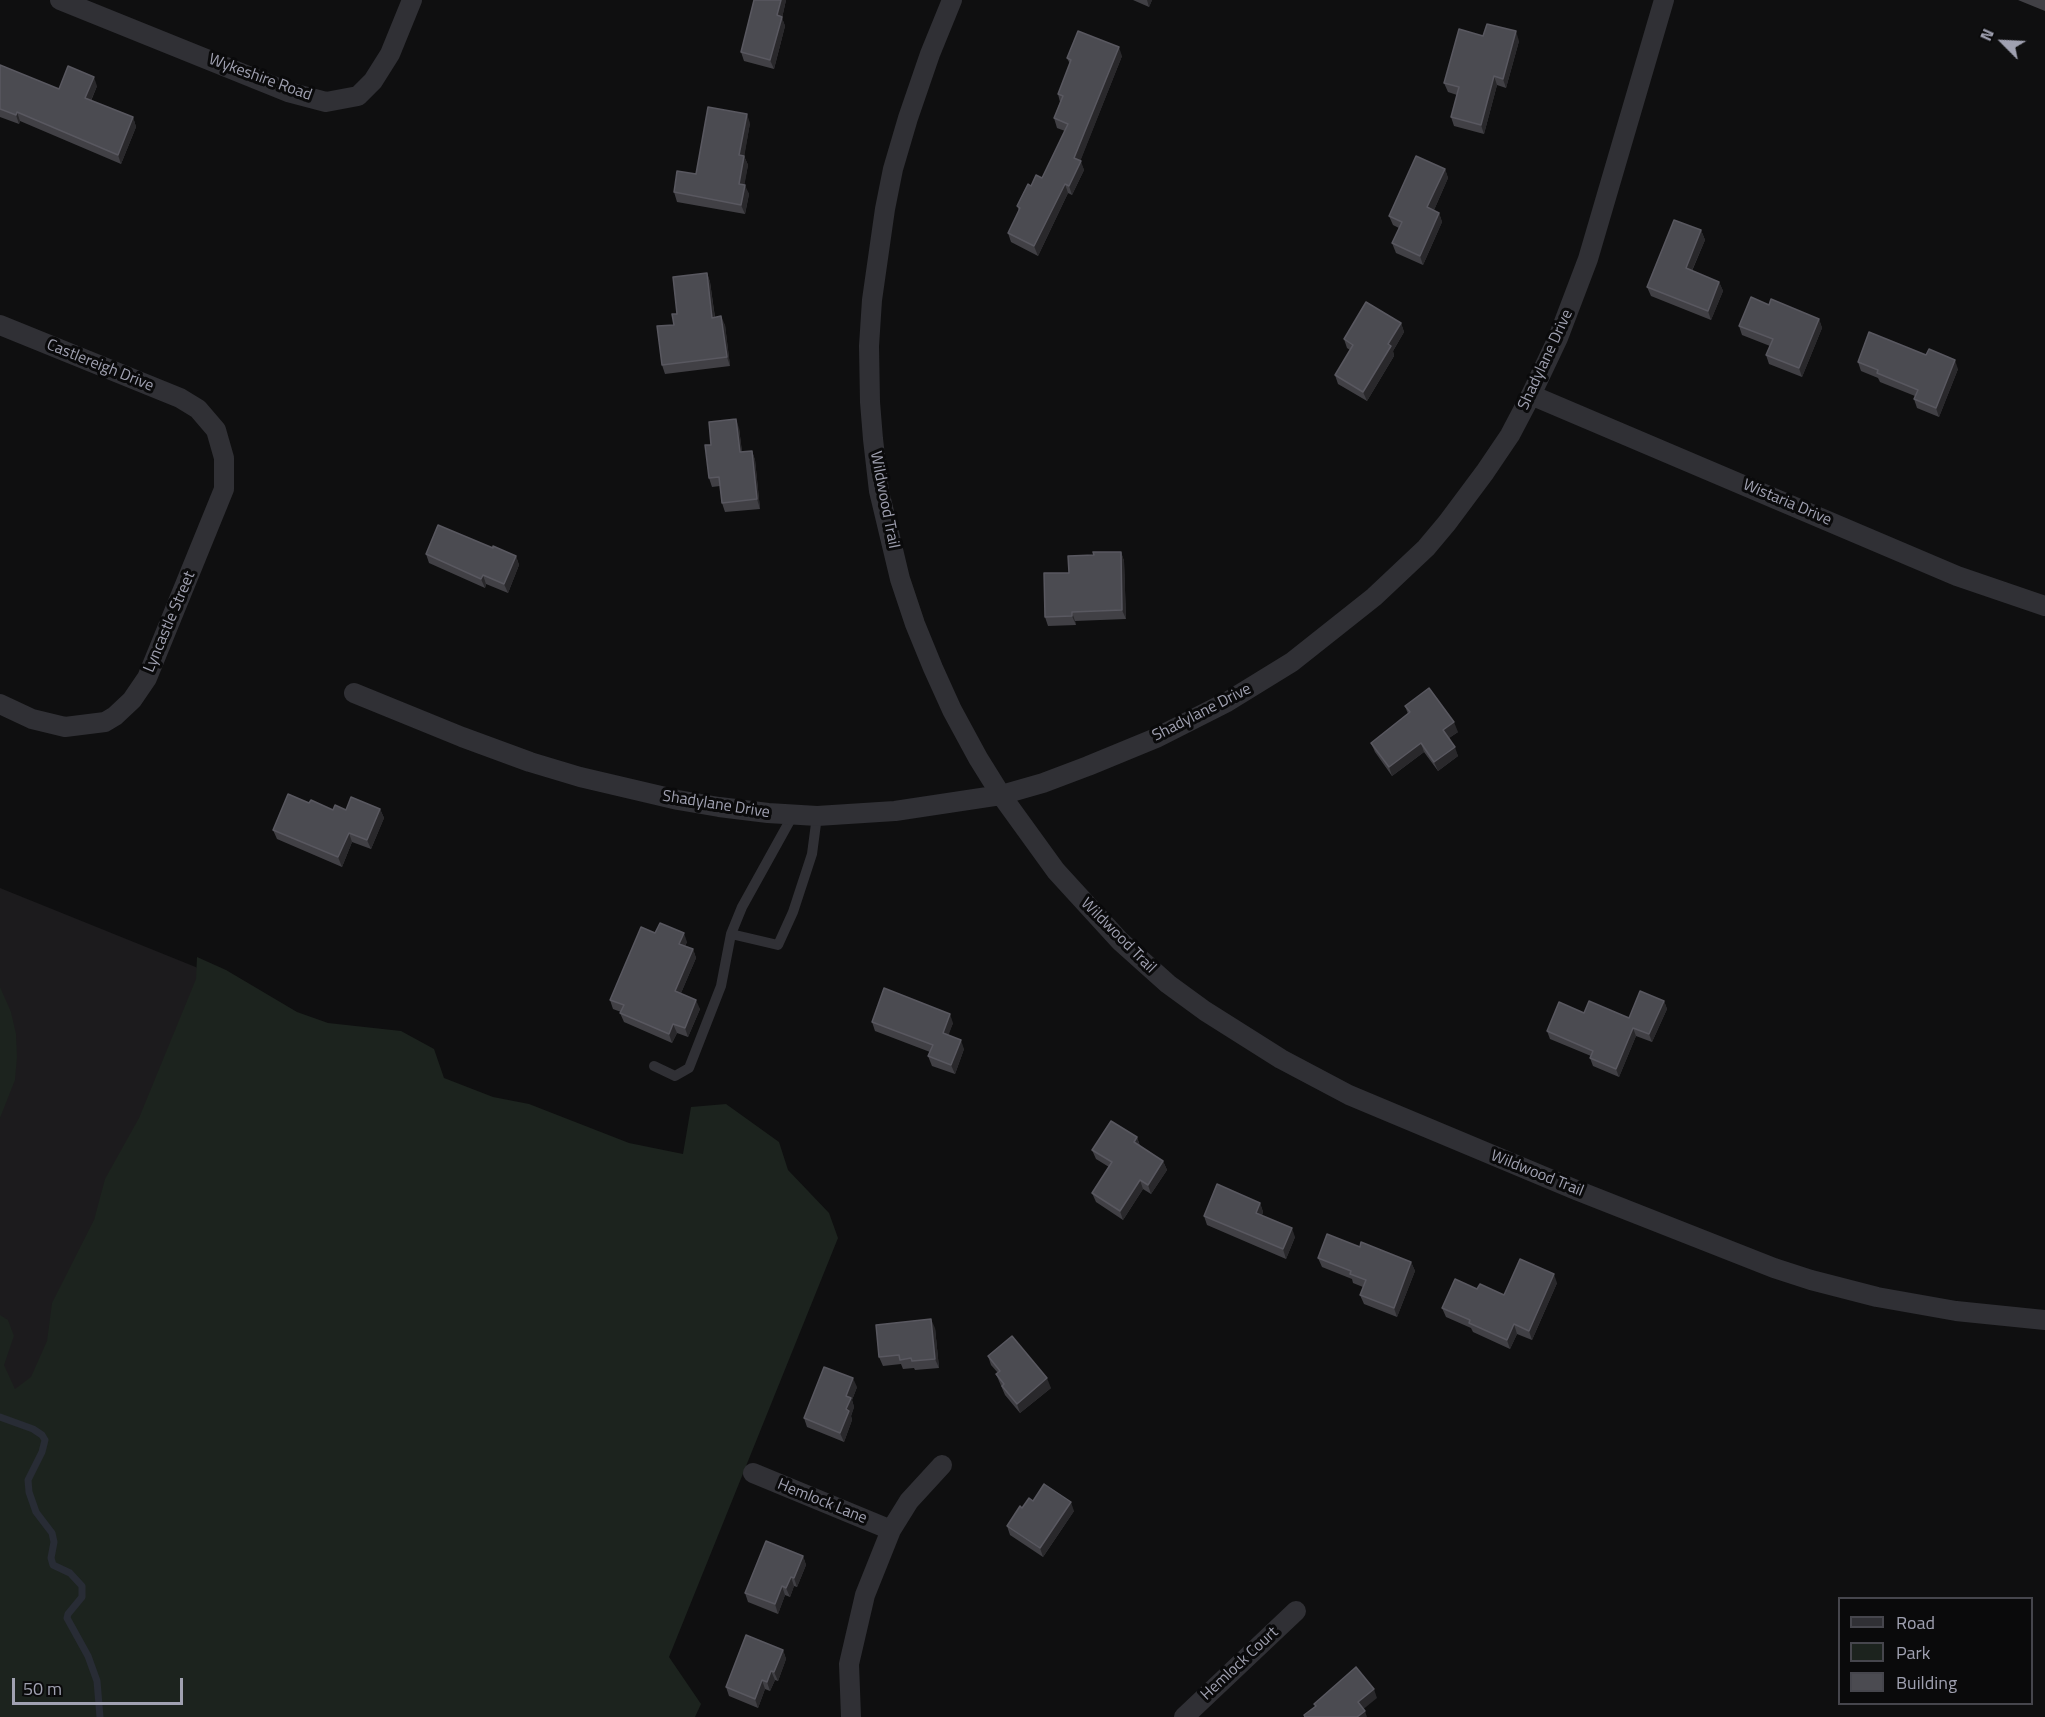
<!DOCTYPE html>
<style>
body{margin:0}
#map{position:relative;width:2045px;height:1717px;overflow:hidden;background:#0f0f10;font-family:"Titillium Web",sans-serif}
canvas{display:block}
.legend{position:absolute;left:1838px;top:1597px;width:195px;height:108px;box-sizing:border-box;background:#0a0a0b;border:2px solid #46464d;margin:0;padding:8px 10px;list-style:none;font-size:18px;color:#a0a1b1}
.legend li{display:flex;align-items:center;gap:12px;height:30px}
.legend b{width:30px;border:2px solid #46464d}
.north{position:absolute;left:1973px;top:12px;width:60px;height:60px;-webkit-text-stroke:4px #0a0a0b;paint-order:stroke;rotate:294deg;font-size:16px;font-weight:700;line-height:24px;text-align:center;color:#a0a1b1}
.north::after{content:'';display:block;margin:auto;width:21px;height:27px;background:#a0a1b1;clip-path:polygon(50% 0,100% 100%,50% 72%,0 100%)}
.scale{position:absolute;left:12px;top:1678px;width:171px;height:27px;box-sizing:border-box;border:3px solid #a0a1b1;border-top:0;padding-left:8px;font-size:18px;line-height:21px;white-space:nowrap;color:#a0a1b1;-webkit-text-stroke:4px #0a0a0b;paint-order:stroke}
</style>
<div id="map">
<canvas width="2045" height="1717"></canvas>
<ul class="legend">
<li><b style="height:8px;background:#303035"></b>Road</li>
<li><b style="height:16px;background:#1c231e"></b>Park</li>
<li><b style="height:16px;background:#4b4b51"></b>Building</li>
</ul>
<div class="north">N</div>
<div class="scale">50 m</div>
</div>
<script>
const g = document.querySelector('canvas').getContext('2d');
g.lineJoin = 'round';
function paint(path, color) { g.fillStyle = color; g.fill(path, 'evenodd'); }
const toPath = rows => new Path2D(rows.map(r => 'M' + r).join(''));
function trace(path, color, width, dash) { g.strokeStyle = color; g.lineWidth = width; g.lineCap = dash ? 'butt' : 'round'; g.setLineDash(dash || []); g.stroke(path); }
function label(font, color, halo, rows, align = 'center') {
  g.font = font + ' "Titillium Web",sans-serif'; g.lineWidth = 6; g.setLineDash([]); g.textBaseline = 'middle'; g.strokeStyle = halo; g.fillStyle = color; for (const [text, x, y, turn = 0] of rows) {
    g.save(); g.translate(x, y); g.rotate((+turn || 0) * Math.PI / 180); g.textAlign = isNaN(turn) ? turn : align; if (halo) g.strokeText(text, 0, 0); g.fillText(text, 0, 0); g.restore();
  }
}
paint(toPath([
 [0,888,203,970,0,1460]
]), '#1c1b1d');
paint(toPath([
 [197,957,226,970,297,1012,328,1023,401,1031,434,1049,444,1078,493,1097,529,1104,629,1143,683,1154,691,1107,726,1104,779,1142,788,1170,829,1213,838,1238,669,1657,701,1704,695,1717,0,1717,0,1315,8,1320,14,1336,4,1365,15,1389,31,1377,47,1341,52,1303,94,1220,105,1179,139,1118,196,979],
 [0,987,11,1012,16,1034,17,1057,15,1080,0,1118]
]), '#1c231e');
trace(toPath([
 [0,1417,33,1429,42,1435,45,1440,42,1452,28,1480,29,1492,36,1512,52,1533,54,1542,51,1558,53,1565,70,1573,82,1586,82,1597,68,1614,67,1618,88,1656,97,1681,100,1717]
]), '#282c35', 7);
trace(toPath([
 [731,934,778,945,793,912,812,854,817,816],
 [654,1066,675,1076,689,1068,721,986,731,934,742,907,793,815]
]), '#303035', 10);
trace(toPath([
 [60,0,288,92,326,102,358,96,373,81,390,54,412,0],
 [952,0,930,54,908,118,893,169,885,209,872,300,869,346,870,402,873,439,879,491,900,579,915,624,933,668,952,710,978,758,1001,795,1056,871,1120,941,1168,984,1205,1011,1281,1059,1349,1095,1576,1190,1774,1268,1811,1280,1877,1297,1956,1311,2045,1320],
 [0,325,180,398,198,409,216,430,224,458,224,489,147,678,132,700,115,716,105,722,65,727,32,719,0,704],
 [1531,395,1957,576,2045,606],
 [354,693,462,737,530,762,580,777,678,800,719,807,768,813,817,816,895,811,1001,795,1043,783,1088,766,1156,738,1227,702,1292,662,1374,597,1426,548,1447,523,1485,472,1510,435,1531,395,1558,338,1588,259,1664,0],
 [753,1473,891,1530],
 [851,1717,849,1664,865,1595,891,1530,909,1501,942,1465],
 [1184,1717,1296,1611]
]), '#303035', 20);
paint(toPath([
 [754,0,786,0,782,18,785,26,774,69,744,61,741,52],
 [1133,0,1152,0,1149,7],
 [2018,0,2045,0,2045,11],
 [1483,36,1519,41,1506,88,1497,85,1484,134,1454,126,1451,117,1457,95,1448,92,1444,83],
 [1122,56,1080,161,1084,170,1072,195,1068,193,1038,256,1011,242,1008,233,1019,211,1017,206,1031,186,1042,178,1065,131,1057,128,1054,118,1060,102,1058,94,1070,64,1067,58],
 [0,65,59,89,97,86,91,101,133,117,136,127,121,164,20,121,19,124,0,117],
 [750,123,744,156,748,165,744,185,749,194,745,214,677,202,674,192,696,174],
 [1445,169,1448,178,1434,210,1439,213,1442,222,1423,265,1396,253,1392,243,1399,228,1393,225,1389,216],
 [1701,230,1705,240,1692,271,1719,282,1723,291,1711,320,1651,296,1647,287],
 [707,273,710,282,715,317,725,325,730,366,665,374,662,365,677,314],
 [1769,305,1819,319,1822,328,1802,377,1769,364,1766,355,1770,346,1742,335,1739,326],
 [1401,323,1404,332,1393,351,1394,356,1367,401,1338,384,1335,375,1350,350,1347,348,1344,339],
 [1858,362,1958,369,1939,417,1917,408,1914,399,1915,396,1880,382,1878,378,1861,371],
 [739,428,742,452,752,451,755,460,760,509,725,512,722,503,720,486,712,487,709,478,711,445],
 [493,548,516,556,519,565,508,593,486,584,485,588,429,563,426,554],
 [1121,552,1124,561,1126,619,1075,621,1076,625,1048,626,1045,617,1069,573,1094,555],
 [1405,706,1458,732,1449,738,1458,756,1438,771,1424,752,1392,776,1375,752,1371,743,1408,714],
 [309,803,333,810,380,809,384,818,371,849,352,842,342,867,277,839,273,830],
 [655,933,687,942,685,946,693,949,696,958,681,993,700,1009,688,1037,677,1033,672,1043,624,1022,620,1013,621,1012,613,1009,610,1000],
 [1664,1001,1667,1009,1652,1042,1636,1036,1619,1077,1593,1066,1590,1058,1591,1056,1550,1039,1547,1031,1584,1013,1629,1018],
 [872,1022,953,1023,948,1035,964,1049,955,1074,932,1066,928,1056,930,1052,875,1031],
 [1137,1137,1140,1146,1163,1161,1167,1170,1151,1194,1143,1189,1123,1220,1096,1202,1092,1193,1109,1167,1096,1159,1092,1150],
 [1260,1203,1263,1212,1262,1215,1295,1237,1286,1259,1207,1225,1204,1216],
 [1360,1247,1411,1262,1415,1271,1397,1317,1364,1304,1360,1295,1363,1287,1353,1283,1352,1279,1322,1267,1318,1258],
 [1557,1283,1532,1340,1517,1334,1510,1349,1473,1332,1471,1328,1446,1317,1442,1308,1477,1289,1504,1295],
 [935,1328,939,1368,915,1370,914,1368,903,1369,901,1364,883,1366,879,1357],
 [988,1356,1051,1388,1020,1413,1005,1395,996,1374,998,1373,991,1365],
 [857,1387,852,1400,854,1407,851,1416,852,1420,844,1442,807,1427,804,1418],
 [1033,1501,1074,1511,1043,1557,1010,1535,1007,1526,1022,1508],
 [803,1556,806,1565,797,1587,794,1586,790,1597,785,1595,778,1614,748,1602,745,1593],
 [783,1650,786,1659,778,1681,775,1680,770,1691,765,1689,758,1708,729,1696,726,1687]
]), '#414045');
paint(toPath([
 [781,0,786,0,782,18,785,26,774,69,770,60,777,15],
 [1147,0,1152,0,1149,7],
 [1516,31,1519,41,1506,88,1503,79],
 [1119,47,1122,56,1078,167,1074,158],
 [1494,76,1497,85,1484,134,1481,125],
 [94,77,97,86,88,107,85,98],
 [17,112,20,121,19,124,16,115],
 [747,114,750,123,743,164,739,155],
 [133,117,136,127,121,164,118,155],
 [744,156,748,165,743,193,739,184],
 [1081,161,1084,170,1072,195,1069,186],
 [1445,169,1448,178,1431,217,1427,207],
 [1065,184,1068,193,1038,256,1034,246],
 [745,185,749,194,745,214,741,205],
 [1439,213,1442,222,1423,265,1420,256],
 [1701,230,1705,240,1689,277,1686,268],
 [707,273,710,282,716,327,712,318],
 [1719,282,1723,291,1711,320,1708,311],
 [721,316,725,325,730,366,727,357],
 [1819,319,1822,328,1802,377,1799,368],
 [1401,323,1404,332,1393,351,1394,356,1367,401,1363,392,1388,344],
 [1955,360,1958,369,1939,417,1936,408],
 [736,419,739,428,743,461,740,452],
 [752,451,755,460,760,509,757,499],
 [1121,552,1124,561,1126,619,1122,610],
 [516,556,519,565,508,593,504,584],
 [483,575,486,584,485,588,481,579],
 [1072,612,1075,621,1076,625,1072,616],
 [1454,722,1458,732,1446,740,1443,730],
 [1421,743,1424,752,1392,776,1389,767],
 [1455,747,1458,756,1438,771,1434,762],
 [380,809,384,818,371,849,367,840],
 [349,833,352,842,342,867,338,857],
 [684,933,687,942,682,953,679,944],
 [693,949,696,958,678,1000,675,991],
 [696,1000,700,1009,688,1037,685,1028],
 [1664,1001,1667,1009,1652,1042,1649,1034],
 [950,1014,953,1023,946,1042,943,1033],
 [673,1024,677,1033,672,1043,669,1034],
 [1633,1028,1636,1036,1619,1077,1616,1069],
 [961,1040,964,1049,955,1074,951,1065],
 [1137,1137,1140,1147,1134,1142],
 [1163,1161,1167,1170,1151,1194,1148,1185],
 [1140,1180,1143,1189,1123,1220,1120,1211],
 [1260,1203,1263,1212,1259,1222,1256,1213],
 [1292,1228,1295,1237,1286,1259,1283,1249],
 [1411,1262,1415,1271,1397,1317,1394,1308],
 [1554,1274,1557,1283,1532,1340,1529,1331],
 [931,1319,935,1328,939,1368,935,1359],
 [1514,1324,1517,1334,1510,1349,1507,1340],
 [853,1378,857,1387,852,1400,854,1407,851,1416,852,1420,844,1442,840,1433,846,1409,846,1396],
 [1047,1378,1051,1388,1020,1413,1017,1404],
 [1071,1502,1074,1511,1043,1557,1040,1548],
 [803,1556,806,1565,797,1587,794,1578],
 [791,1577,794,1586,790,1597,786,1588],
 [782,1586,785,1595,778,1614,775,1604],
 [783,1650,786,1659,778,1681,774,1672],
 [771,1671,775,1680,770,1691,767,1682],
 [762,1680,765,1689,758,1708,755,1699],
 [1374,1689,1377,1698,1361,1711,1358,1702],
 [1365,1711,1367,1717,1357,1717]
]), '#29282b');
const building = toPath([
 [754,0,781,0,777,15,782,17,770,60,741,52,754,0],
 [1487,24,1516,31,1503,79,1494,76,1481,125,1451,117,1459,87,1444,83,1459,29,1483,36,1487,24],
 [1078,31,1119,47,1074,158,1081,161,1069,186,1065,184,1034,246,1008,233,1020,208,1017,206,1028,184,1031,186,1036,175,1042,178,1068,124,1054,118,1063,96,1058,94,1071,60,1067,58,1078,31],
 [0,65,59,89,68,66,94,77,85,98,133,117,118,155,17,112,16,115,0,109,0,65],
 [708,107,747,114,739,155,744,156,739,184,745,185,741,205,674,192,677,171,696,174,708,107],
 [1416,156,1445,169,1427,207,1439,213,1420,256,1392,243,1402,222,1389,216,1416,156],
 [1674,220,1701,230,1686,268,1719,282,1708,311,1647,287,1674,220],
 [707,273,712,318,721,316,727,357,662,365,657,326,674,325,672,314,677,314,673,277,707,273],
 [1751,297,1769,305,1771,299,1819,319,1799,368,1766,355,1773,339,1739,326,1751,297],
 [1366,302,1401,323,1388,344,1391,346,1363,392,1335,375,1353,345,1344,339,1366,302],
 [1869,332,1926,355,1929,349,1955,360,1936,408,1914,399,1918,390,1877,373,1878,370,1858,362,1869,332],
 [736,419,740,452,752,451,757,499,722,503,719,477,709,478,705,445,711,445,709,422,736,419],
 [438,525,493,548,493,546,516,556,504,584,483,575,481,579,426,554,438,525],
 [1093,552,1121,552,1122,610,1072,612,1072,616,1045,617,1044,573,1069,573,1068,556,1094,555,1093,552],
 [1429,688,1454,722,1443,730,1455,747,1434,762,1421,743,1389,767,1371,743,1410,712,1405,706,1429,688],
 [288,794,309,803,311,800,333,810,335,805,346,810,351,797,380,809,367,840,349,833,338,857,273,830,288,794],
 [660,923,684,933,679,944,693,949,675,991,696,1000,685,1028,673,1024,669,1034,620,1013,624,1005,610,1000,641,927,655,933,660,923],
 [884,988,950,1014,943,1033,961,1040,951,1065,928,1056,933,1045,872,1022,884,988],
 [1640,991,1664,1001,1649,1034,1633,1028,1616,1069,1590,1058,1593,1051,1547,1031,1559,1002,1584,1013,1589,1001,1629,1018,1640,991],
 [1111,1121,1137,1137,1134,1142,1163,1161,1148,1185,1140,1180,1120,1211,1092,1193,1112,1162,1092,1150,1111,1121],
 [1217,1184,1260,1203,1256,1213,1292,1228,1283,1249,1204,1216,1217,1184],
 [1327,1234,1360,1247,1361,1242,1411,1262,1394,1308,1360,1295,1366,1280,1350,1274,1351,1271,1318,1258,1327,1234],
 [1520,1259,1554,1274,1529,1331,1514,1324,1507,1340,1469,1323,1470,1320,1442,1308,1455,1279,1477,1289,1480,1284,1504,1295,1520,1259],
 [931,1319,935,1359,912,1361,911,1358,900,1360,899,1355,879,1357,876,1325,931,1319],
 [1012,1336,1047,1378,1017,1404,1002,1386,1004,1384,996,1374,1000,1371,988,1356,1012,1336],
 [824,1367,853,1378,846,1396,851,1398,846,1409,849,1411,840,1433,804,1418,824,1367],
 [1044,1484,1071,1502,1040,1548,1007,1526,1020,1506,1022,1508,1029,1498,1033,1501,1044,1484],
 [766,1541,803,1556,794,1578,791,1577,786,1588,782,1586,775,1604,745,1593,766,1541],
 [746,1635,783,1650,774,1672,771,1671,767,1682,762,1680,755,1699,726,1687,746,1635],
 [1356,1667,1374,1689,1358,1702,1365,1711,1357,1717,1305,1717,1304,1715,1316,1706,1314,1704,1356,1667]
]);
paint(building, '#4b4b51');
trace(building, '#595860', 1.5);
label('16px', '#a0a1b1', '#0a0a0b', [
 ["Wykeshire Road",260,78,20],
 ["Shadylane Drive",1546,360,-65],
 ["Castlereigh Drive",100,366,22],
 ["Wildwood Trail",884,500,79],
 ["Wistaria Drive",1787,503,23],
 ["Lyncastle Street",170,622,-67],
 ["Shadylane Drive",1202,713,-27],
 ["Shadylane Drive",716,805,9],
 ["Wildwood Trail",1118,936,45],
 ["Wildwood Trail",1537,1174,22],
 ["Hemlock Lane",822,1502,22],
 ["Hemlock Court",1240,1664,-43]
]);
</script>
